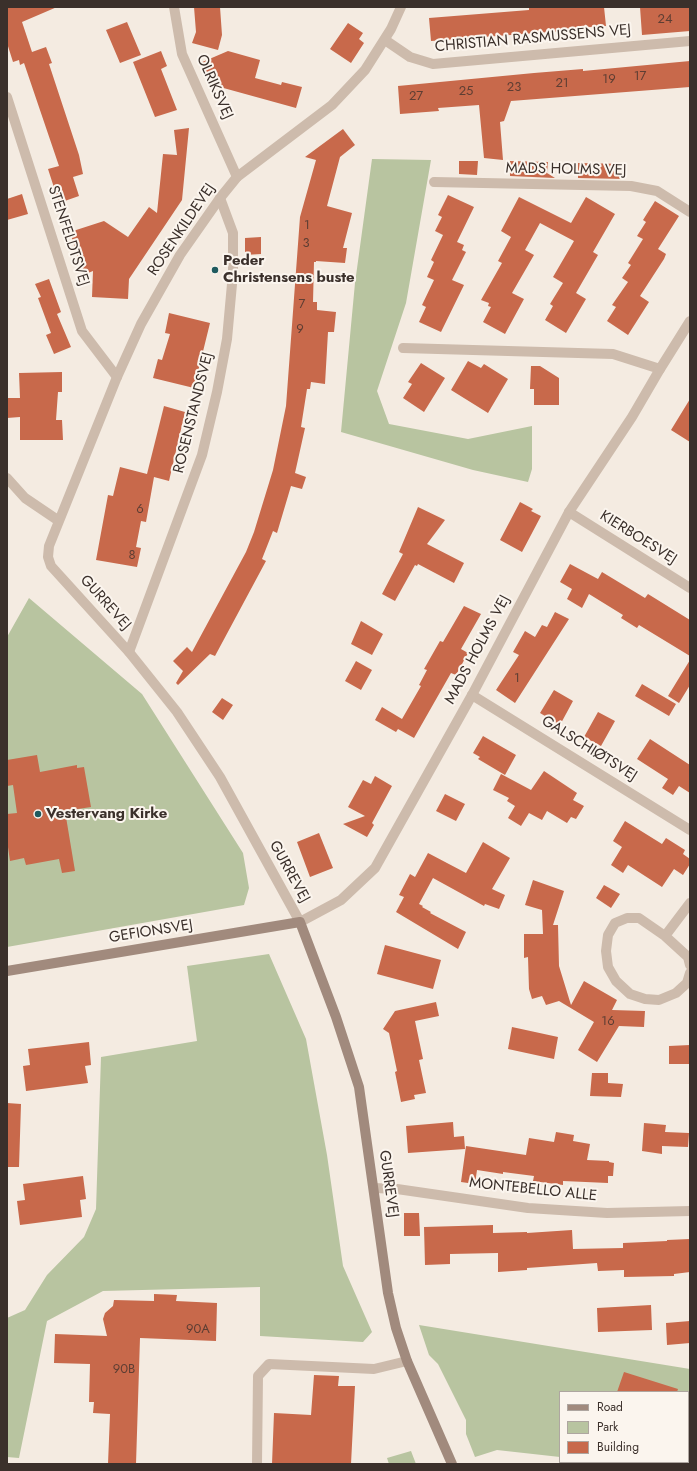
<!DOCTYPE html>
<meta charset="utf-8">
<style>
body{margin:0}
#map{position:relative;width:697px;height:1471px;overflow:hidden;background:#f4ebe1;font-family:Jost,sans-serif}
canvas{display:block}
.frame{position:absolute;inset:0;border:8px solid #3b302b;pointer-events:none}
.legend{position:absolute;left:559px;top:1391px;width:130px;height:72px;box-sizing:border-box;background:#fbf5ee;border:1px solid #aea6a0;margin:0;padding:5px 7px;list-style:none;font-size:12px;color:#3b302b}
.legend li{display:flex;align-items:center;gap:8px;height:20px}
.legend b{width:20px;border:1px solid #aea6a0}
</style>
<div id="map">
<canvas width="697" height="1471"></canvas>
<div class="frame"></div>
<ul class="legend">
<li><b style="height:5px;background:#a18a7d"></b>Road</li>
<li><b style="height:11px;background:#b8c4a0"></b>Park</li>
<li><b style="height:11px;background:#c8694b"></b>Building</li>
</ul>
</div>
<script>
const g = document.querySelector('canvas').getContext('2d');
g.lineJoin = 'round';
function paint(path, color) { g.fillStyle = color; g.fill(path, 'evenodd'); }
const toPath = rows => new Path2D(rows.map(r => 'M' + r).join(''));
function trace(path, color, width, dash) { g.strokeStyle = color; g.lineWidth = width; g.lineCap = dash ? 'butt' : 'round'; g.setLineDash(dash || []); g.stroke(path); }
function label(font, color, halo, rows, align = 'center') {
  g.font = font + ' Jost,sans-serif'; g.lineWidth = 4; g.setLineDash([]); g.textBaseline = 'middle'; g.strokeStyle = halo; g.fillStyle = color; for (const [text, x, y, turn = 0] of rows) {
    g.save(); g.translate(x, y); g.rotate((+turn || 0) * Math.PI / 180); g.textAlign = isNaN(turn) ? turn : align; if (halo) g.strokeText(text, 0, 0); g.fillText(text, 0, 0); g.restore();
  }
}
paint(toPath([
 [372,159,431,160,406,303,377,391,389,424,468,439,532,426,532,469,528,482,473,470,341,432,355,283],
 [29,598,142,694,243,853,249,888,244,905,7,947,7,637],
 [269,954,306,1039,327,1155,343,1266,372,1332,363,1342,260,1336,260,1287,103,1291,47,1321,19,1458,7,1457,7,1318,25,1310,47,1275,84,1237,96,1209,101,1057,197,1041,187,966],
 [419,1325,690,1369,690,1464,596,1464,597,1462,688,1462,688,1392,560,1392,560,1457,497,1450,475,1457,466,1434,466,1420,438,1364,429,1355],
 [411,1451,416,1464,389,1464,387,1458]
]), '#b8c4a0');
paint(toPath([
 [7,7,57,7,22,22,32,52,46,47,52,63,49,64,79,155,83,174,73,177,79,196,59,203,48,169,59,166,24,63,20,65,19,60,13,62,7,43],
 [194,7,220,7,222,35,218,50,192,43,196,32],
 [529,7,604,7,606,26,576,28,576,30,431,41,429,18,529,10],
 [640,7,690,7,690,31,642,35],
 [127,22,141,55,120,63,106,30],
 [348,23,363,33,359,39,364,43,351,63,330,49],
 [161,51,167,66,161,69,177,110,155,117,133,62],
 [228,51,260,60,255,78,281,85,282,82,302,87,296,108,209,84,200,63],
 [690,61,690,87,511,101,504,121,500,122,503,160,484,158,479,105,438,108,439,111,400,114,398,86,534,73,583,69,583,71],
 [189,128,182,200,129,279,128,299,92,297,93,271,83,275,70,232,104,221,128,237,149,207,157,213,163,154,177,155,174,130],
 [343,129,355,145,340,157,327,206,352,213,343,248,347,248,345,263,316,261,316,262,314,262,313,302,317,302,317,310,336,312,334,332,328,332,325,384,311,382,310,389,307,389,301,427,305,428,295,473,306,477,302,489,291,486,277,533,273,531,262,559,266,561,215,656,210,654,178,685,176,683,183,671,173,661,187,647,192,652,246,552,254,532,273,470,286,406,300,217,316,160,305,157],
 [459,161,478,161,477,175,459,174],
 [510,161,548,162,547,173,555,178,510,176],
 [578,163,626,164,625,179,578,178],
 [22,194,28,214,7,220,7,199],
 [448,195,474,207,457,242,464,245,462,250,466,252,452,280,464,285,441,332,419,322,426,307,422,305,434,280,427,277,434,262,431,260,443,235,435,231,442,217,438,215],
 [519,197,571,223,586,197,615,214,593,252,598,255,576,293,586,299,566,333,545,320,553,306,550,304,563,283,553,277,574,241,540,223,525,250,534,255,512,293,524,299,505,334,483,322,491,307,488,306,489,303,481,300,502,263,498,261,511,237,501,231],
 [655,201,679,216,658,249,666,254,664,259,640,296,649,302,628,335,607,321,616,307,612,305,628,282,622,278,631,265,628,263,643,239,637,236,646,222,643,220],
 [261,237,261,254,245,255,245,238],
 [49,279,61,312,57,314,71,347,54,354,46,335,51,333,38,298,41,297,35,284],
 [169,313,210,323,194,388,153,378,158,359,162,360,170,334,165,333],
 [468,361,481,368,484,364,508,379,488,413,451,390],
 [421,363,445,378,424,412,403,398,412,384,408,382],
 [531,366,540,366,559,378,559,405,534,405,534,389,530,389],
 [62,372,62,392,58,392,56,420,62,420,63,440,20,440,20,417,7,418,7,398,20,398,19,373],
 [690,399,690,442,671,430],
 [164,406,185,412,169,481,154,477,146,522,141,521,136,547,141,548,137,567,96,560,108,495,113,496,120,467,147,474],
 [520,502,533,509,531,511,541,516,522,552,500,540],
 [418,507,445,520,427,544,464,563,454,583,418,564,417,566,415,565,395,601,382,594,403,554,399,552],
 [570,564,598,579,602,572,645,598,648,594,690,620,690,656,639,625,637,628,621,618,623,615,589,594,582,608,567,599,572,589,560,582],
 [464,606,481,614,461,649,468,653,456,675,451,673,414,738,398,729,396,732,375,720,382,707,402,719,421,686,419,685,427,670,424,669,440,641,443,642],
 [555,612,569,619,515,703,496,690,519,655,513,652,525,631,535,637,542,625,547,627],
 [361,621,383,634,372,655,351,644],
 [690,660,690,685,679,703,668,696],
 [356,661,372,670,361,690,345,681],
 [642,684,676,704,669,716,635,696],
 [554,690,573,701,560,725,540,713],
 [222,698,233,705,223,720,212,712],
 [598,712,615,721,601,746,584,737],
 [483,736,516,755,505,775,478,759,480,757,473,753],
 [650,739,690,765,690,793,679,786,673,795,662,788,668,779,637,759],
 [37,755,40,772,77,765,77,768,84,767,91,807,65,811,75,871,62,873,59,859,26,865,24,858,10,861,7,840,7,814,17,813,13,785,7,786,7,760],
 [544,771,577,793,573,800,584,806,576,819,571,817,567,823,547,811,542,820,529,813,521,826,508,818,515,806,507,801,509,798,493,790,501,774,531,790],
 [375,776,392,786,372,823,374,825,367,837,343,824,365,816,348,807,363,780,371,784],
 [445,794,465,804,456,821,436,811],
 [625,821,662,844,666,838,685,850,683,854,690,859,690,864,683,875,674,869,662,887,628,865,623,873,611,865,622,847,613,841],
 [319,833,333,868,310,877,297,842],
 [483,842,510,858,492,889,505,895,499,909,485,904,484,906,433,878,419,904,423,906,422,907,431,912,430,913,466,932,458,949,396,912,404,897,399,895,410,874,415,877,428,853,466,873],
 [533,880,564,891,553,925,558,925,559,966,571,1005,584,981,617,1000,612,1010,645,1011,644,1027,619,1026,597,1062,578,1050,594,1022,559,1001,546,1005,542,996,532,999,529,989,528,957,524,958,524,934,543,934,542,910,525,905],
 [604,885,620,894,611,908,596,898],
 [385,945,441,960,433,989,377,974],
 [436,1002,439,1016,415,1021,423,1059,419,1060,426,1093,414,1095,415,1099,401,1102,395,1072,397,1071,389,1033,383,1029,395,1011],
 [512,1027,558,1037,554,1059,508,1049],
 [89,1042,91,1065,85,1066,88,1083,26,1091,23,1066,30,1065,28,1049],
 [690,1045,690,1064,669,1064,669,1046],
 [592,1073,608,1073,608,1083,623,1084,621,1097,590,1096],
 [7,1103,21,1104,19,1167,7,1167],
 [453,1122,454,1137,464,1136,465,1149,408,1153,406,1126],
 [644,1123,666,1125,665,1132,689,1133,688,1147,662,1146,662,1154,642,1151],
 [556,1132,574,1135,573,1141,590,1144,587,1160,609,1161,609,1162,614,1163,613,1176,608,1176,608,1183,563,1181,563,1185,533,1181,534,1176,503,1172,503,1174,477,1170,475,1184,461,1182,466,1146,526,1155,529,1138,554,1142],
 [83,1176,86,1199,80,1200,82,1217,20,1225,17,1201,25,1200,23,1184],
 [404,1213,419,1213,420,1236,404,1236],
 [493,1225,493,1233,527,1232,527,1233,572,1230,573,1249,623,1248,623,1243,667,1241,667,1240,690,1239,690,1272,674,1274,674,1276,624,1277,624,1270,598,1271,597,1263,527,1268,527,1270,498,1272,498,1253,450,1254,450,1264,425,1265,424,1227],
 [154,1294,177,1295,176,1301,217,1303,216,1341,140,1338,136,1464,108,1464,110,1414,93,1413,94,1402,89,1402,90,1364,54,1363,55,1334,107,1336,103,1319,105,1313,113,1306,114,1300,154,1301],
 [651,1305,652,1330,598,1332,597,1308],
 [690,1321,690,1343,667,1345,666,1323],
 [624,1372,678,1389,677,1392,617,1392],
 [314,1375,339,1376,338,1386,355,1386,351,1464,272,1464,274,1413,311,1415]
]), '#c8694b');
trace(toPath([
 [174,7,182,54,237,177],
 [385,40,410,57,433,64,690,41],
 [7,97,82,331,117,377],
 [434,182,631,186,657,191,690,212],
 [403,348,613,354,660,369],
 [569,512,690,588],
 [129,652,202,455,217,392,227,339,233,273,233,233,220,198],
 [472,695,690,830],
 [665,936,690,903],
 [690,965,688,957,665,936,639,918,627,918,615,923,608,935,606,951,608,967,616,981,630,994,645,999,659,1000,676,993,687,983,690,973],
 [374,1188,397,1189,528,1208,607,1213,690,1211],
 [257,1464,258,1376,269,1364,374,1369,407,1361]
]), '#cdbbac', 10);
trace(toPath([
 [401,7,391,29,365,70,332,105,237,177,220,198,180,255,141,324,117,377,49,546,48,557,51,566,129,652,177,712,220,777,300,922,341,900,375,868,472,695,569,512,632,417,660,369,690,321],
 [7,478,25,498,59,521]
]), '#cdbbac', 10);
trace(toPath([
 [7,971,300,922,336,1017,359,1087,388,1293,396,1328,407,1361,452,1464]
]), '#a18a7d', 10);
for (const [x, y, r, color] of [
 [215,270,4,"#1f5a5e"],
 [38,814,4,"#1f5a5e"]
]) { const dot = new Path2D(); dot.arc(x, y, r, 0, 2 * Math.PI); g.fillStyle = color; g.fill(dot); trace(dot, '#fbf5ee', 1.5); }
label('13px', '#5e3e33', null, [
 ["24",665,20],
 ["17",640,77],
 ["19",609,80],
 ["21",562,84],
 ["23",514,88],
 ["25",466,92],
 ["27",416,97],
 ["1",307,226],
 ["3",306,244],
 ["7",302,305],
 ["9",300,330],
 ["6",140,510],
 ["8",132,556],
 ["1",517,679],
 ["16",608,1022],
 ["90A",198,1330],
 ["90B",124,1370]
]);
label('15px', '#3b302b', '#fbf5ee', [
 ["CHRISTIAN RASMUSSENS VEJ",533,39,-5],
 ["OLRIKSVEJ",214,87,66],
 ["MADS HOLMS VEJ",566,170,1],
 ["ROSENKILDEVEJ",182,230,-56],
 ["STENFELDTSVEJ",68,236,72],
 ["ROSENSTANDSVEJ",194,413,-76],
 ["KIERBOESVEJ",638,538,32],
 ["GURREVEJ",105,603,48],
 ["MADS HOLMS VEJ",478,650,-62],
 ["GALSCHIØTSVEJ",589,749,32],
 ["GURREVEJ",289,872,61],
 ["GEFIONSVEJ",151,932,-9],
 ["GURREVEJ",388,1184,82],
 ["MONTEBELLO ALLE",533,1190,6]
]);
label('bold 15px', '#3b302b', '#fbf5ee', [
 ["Peder",223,261],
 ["Christensens buste",223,278],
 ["Vestervang Kirke",46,814]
], 'left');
</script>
